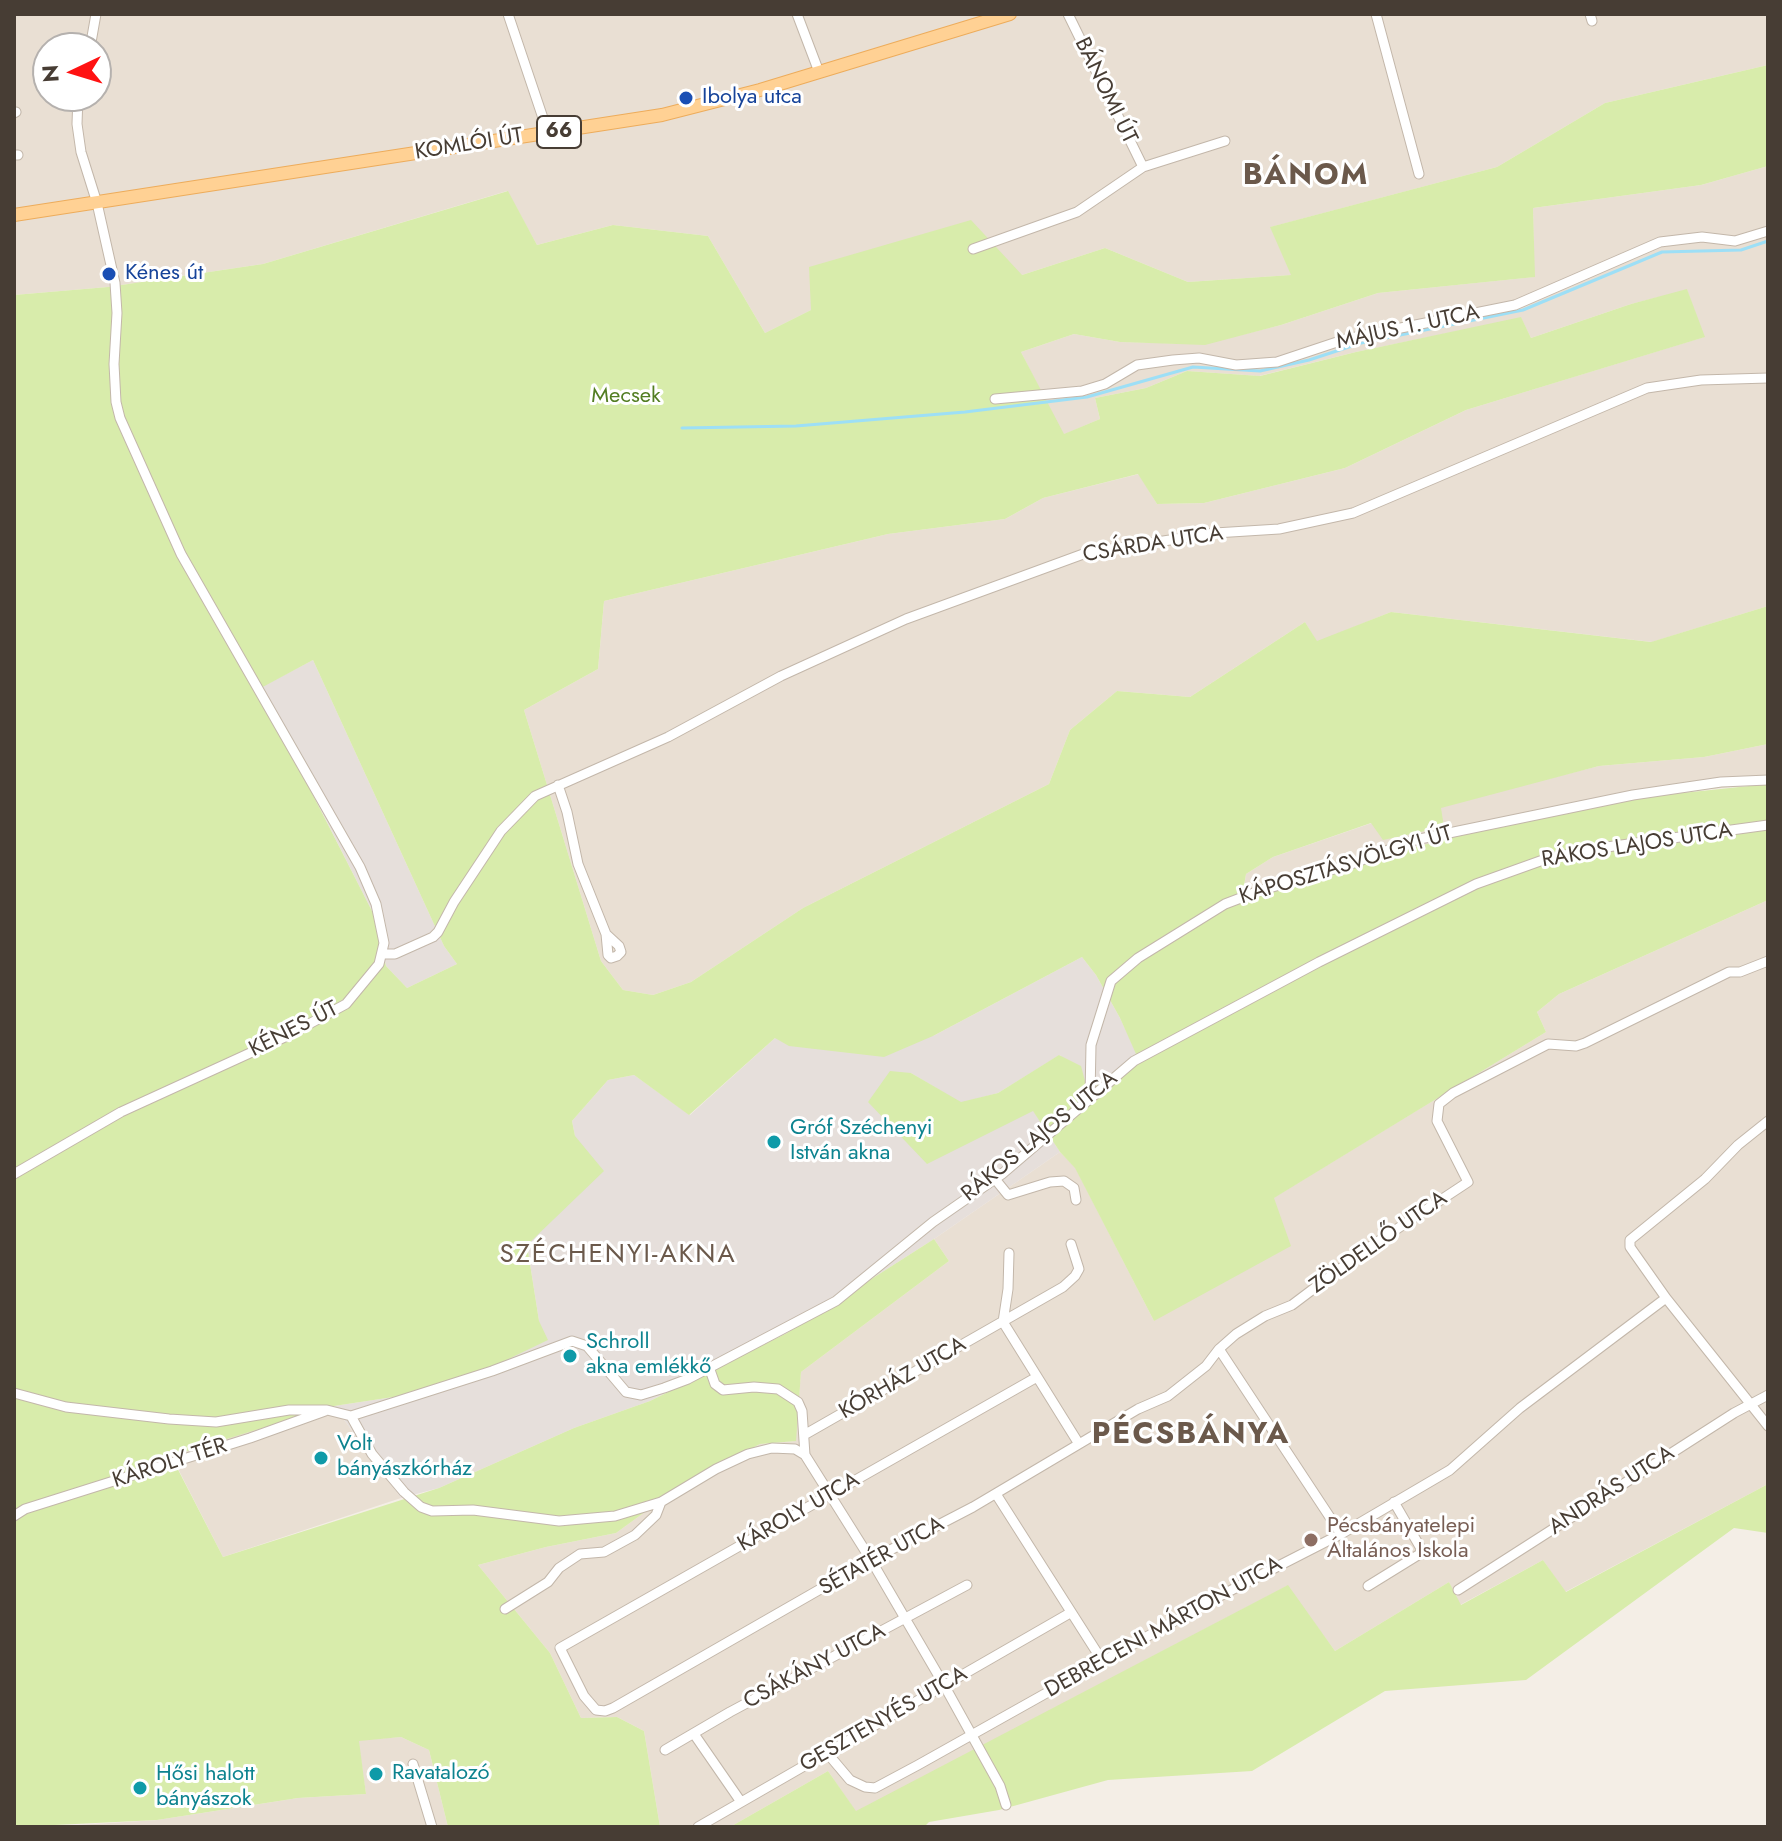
<!DOCTYPE html>
<meta charset="utf-8">
<style>
body{margin:0}
#map{position:relative;width:1782px;height:1841px;overflow:hidden;background:#f4eee6;font-family:Jost,sans-serif}
canvas{display:block}
.frame{position:absolute;inset:0;border:16px solid #473d34;pointer-events:none}
.north{position:absolute;left:32px;top:32px;width:80px;height:80px;box-sizing:border-box;background:#fff;border:2px solid #b5b1ae;border-radius:50%;rotate:266deg;font-size:22px;font-weight:700;line-height:32px;text-align:center;color:#473d34}
.north::after{content:'';display:block;margin:auto;width:28px;height:36px;background:#ff1212;clip-path:polygon(50% 0,100% 100%,50% 72%,0 100%)}
</style>
<div id="map">
<canvas width="1782" height="1841"></canvas>
<div class="frame"></div>
<div class="north">N</div>
</div>
<script>
const g = document.querySelector('canvas').getContext('2d');
g.lineJoin = 'round';
function paint(path, color) { g.fillStyle = color; g.fill(path, 'evenodd'); }
const toPath = rows => new Path2D(rows.map(r => 'M' + r).join(''));
function trace(path, color, width, dash) { g.strokeStyle = color; g.lineWidth = width; g.lineCap = dash ? 'butt' : 'round'; g.setLineDash(dash || []); g.stroke(path); }
function label(font, color, halo, rows, align = 'center') {
  g.font = font + ' Jost,sans-serif'; g.lineWidth = 6; g.setLineDash([]); g.textBaseline = 'middle'; g.strokeStyle = halo; g.fillStyle = color; for (const [text, x, y, turn = 0] of rows) {
    g.save(); g.translate(x, y); g.rotate((+turn || 0) * Math.PI / 180); g.textAlign = isNaN(turn) ? turn : align; if (halo) g.strokeText(text, 0, 0); g.fillText(text, 0, 0); g.restore();
  }
}
paint(toPath([
 [14,14,1768,14,1768,65,1605,103,1497,167,1271,227,1292,275,1188,282,1105,248,1022,275,811,310,765,333,708,236,613,225,537,245,507,191,263,264,108,287,14,295],
 [48,48,96,48,96,96,48,96],
 [1768,166,1768,606,1652,642,1391,612,1317,642,1305,622,1190,697,1117,691,1070,730,1049,784,803,908,691,982,653,995,623,990,601,961,524,710,598,669,604,601,888,534,1005,519,1043,498,1139,474,1157,504,1204,503,1345,468,1466,410,1704,337,1687,290,1631,304,1531,338,1521,318,1356,352,1259,376,1187,371,1146,388,1095,398,1100,419,1063,435,1021,352,1074,334,1120,342,1205,344,1281,325,1378,293,1534,277,1533,208,1701,185],
 [1768,744,1768,784,1700,790,1330,874,1257,895,1244,887,1246,874,1273,857,1372,823,1599,766,1704,757],
 [1768,900,1768,1484,1565,1592,1543,1560,1460,1605,1449,1582,1335,1651,1287,1586,856,1812,828,1771,730,1827,660,1827,644,1731,617,1717,581,1718,550,1653,478,1565,546,1547,616,1533,682,1485,760,1444,795,1441,801,1372,949,1261,934,1239,1060,1152,1075,1167,1154,1321,1273,1198,1546,1032,1537,1012,1559,994],
 [334,1406,401,1498,223,1557,171,1455],
 [401,1737,429,1750,448,1827,47,1827,157,1820,298,1798,366,1794,358,1740]
]), '#e9dfd3');
paint(toPath([
 [313,660,444,946,457,964,407,988,386,966,374,915,259,688],
 [1082,957,1096,975,1120,1018,1137,1054,1087,1093,1060,1055,998,1093,961,1103,911,1073,868,1102,1033,1110,1060,1152,934,1239,787,1333,650,1401,574,1428,439,1488,401,1498,334,1406,446,1389,539,1321,527,1245,575,1136,572,1121,608,1080,634,1075,690,1115,775,1038,933,1036]
]), '#e6dfdb');
paint(toPath([
 [1768,65,1768,166,1701,185,1533,208,1535,277,1378,293,1281,325,1205,345,1120,342,1074,334,1021,352,1064,434,1100,419,1095,398,1146,388,1187,371,1260,376,1356,352,1521,317,1531,338,1631,304,1687,289,1705,337,1466,410,1345,468,1204,503,1157,504,1138,474,1043,498,1005,519,888,534,604,601,598,669,524,710,601,961,623,990,653,995,691,982,803,908,1049,784,1070,730,1117,691,1190,697,1305,622,1317,641,1391,612,1651,642,1768,606,1768,744,1704,757,1599,766,1441,808,1444,827,1383,840,1371,823,1273,857,1246,874,1244,886,1257,895,1437,841,1625,799,1768,784,1768,900,1559,994,1537,1012,1546,1032,1274,1198,1291,1246,1154,1321,1075,1168,1060,1152,1033,1111,927,1164,868,1102,890,1071,911,1073,961,1102,998,1093,1059,1055,1081,1066,1088,1092,1136,1054,1120,1018,1096,975,1082,957,933,1036,884,1057,789,1046,775,1038,689,1115,634,1075,608,1080,572,1121,575,1136,604,1171,527,1245,539,1321,548,1340,446,1389,334,1406,171,1456,223,1557,439,1488,574,1428,650,1401,787,1333,934,1239,949,1261,801,1372,796,1441,760,1444,682,1485,616,1533,546,1547,478,1565,550,1653,581,1718,617,1717,644,1731,660,1827,448,1827,429,1750,401,1737,359,1741,366,1794,298,1798,157,1820,14,1827,14,295,108,287,263,264,508,191,537,245,613,225,708,236,765,333,811,310,809,267,971,220,1022,275,1105,248,1188,282,1291,275,1270,227,1497,167,1605,103],
 [313,660,444,946,457,964,407,988,386,966,374,915,259,689],
 [1768,1484,1768,1533,1734,1528,1526,1680,1385,1691,1252,1771,1108,1780,999,1810,929,1822,924,1827,730,1827,828,1771,856,1811,1288,1585,1335,1651,1449,1582,1461,1605,1543,1560,1566,1592]
]), '#d8ecab');
trace(toPath([
 [682,428,796,426,965,412,1087,397,1193,367,1260,371,1309,360,1361,343,1523,310,1662,252,1741,250,1768,241]
]), '#9ddff6', 3);
const minor = toPath([
 [508,14,548,133],
 [797,14,819,72],
 [1376,14,1419,174],
 [1590,14,1592,21],
 [90,48,96,14],
 [14,113,16,112],
 [14,155,18,155],
 [1143,167,1225,141],
 [973,249,1077,212,1143,167,1068,14],
 [995,399,1082,391,1105,384,1137,365,1173,360,1199,358,1236,365,1277,362,1346,339,1515,305,1660,242,1702,237,1735,241,1768,231],
 [558,785,567,812,578,864,606,934,608,955,611,958,617,956,621,952,619,946,606,934],
 [383,954,395,954,433,937,438,932,454,902,501,831,535,796,668,737,781,676,906,619,1086,553,1215,533,1279,529,1353,513,1647,388,1701,380,1768,378],
 [1090,1097,1091,1045,1111,981,1138,958,1225,904,1259,891,1351,864,1415,840,1633,795,1721,782,1768,780],
 [1768,1121,1738,1145,1705,1179,1630,1240,1630,1247,1666,1298,1768,1426],
 [14,1174,121,1112,285,1037,346,1004,379,964,384,943,376,904,360,867,181,554,120,418,116,402,114,364,117,313,115,283,97,203,81,152,77,124,78,96],
 [995,1179,1008,1195,1050,1182,1064,1181,1074,1188,1076,1200],
 [1009,1253,1008,1289,1003,1322,1079,1444],
 [709,1367,715,1384,723,1390,754,1387,778,1389,798,1402,802,1411,805,1455],
 [1037,1377,560,1648,584,1696,596,1710,605,1711,613,1708,871,1560,973,1507,1138,1409,1168,1396,1206,1366,1219,1349],
 [14,1393,66,1407,169,1419,216,1422,289,1410,327,1410,351,1416,492,1371,572,1341,587,1346,626,1392,641,1395,664,1388,688,1379,836,1301,933,1222,1002,1174,1134,1061,1319,962,1476,884,1543,860,1592,849,1768,825],
 [351,1416,372,1454,404,1492,421,1507,432,1511,473,1510,559,1521,615,1516,661,1502,716,1469,748,1454,772,1448,795,1449,805,1455,871,1560,944,1685,1000,1786,1006,1805],
 [804,1435,1063,1287,1075,1276,1079,1269,1071,1244],
 [996,1494,1103,1662],
 [14,1516,25,1509,250,1438,325,1411],
 [1341,1534,1219,1349,1236,1334,1265,1316,1292,1305,1365,1250,1468,1182,1437,1121,1439,1104,1453,1093,1548,1044,1576,1046,1585,1043,1729,972,1740,972,1768,961],
 [1368,1586,1423,1552,1394,1502],
 [1458,1590,1734,1413,1768,1395],
 [505,1609,548,1582,559,1568,580,1554,604,1552,635,1535,656,1515,661,1502],
 [694,1734,741,1802],
 [665,1750,730,1712,967,1585],
 [828,1754,850,1780,865,1787,875,1788,918,1765,1214,1599,1341,1534,1450,1470,1520,1408,1666,1298],
 [413,1764,432,1827],
 [698,1827,1070,1613]
]);
const major = toPath([
 [14,215,662,115,760,90,1010,14]
]);
trace(minor, '#c3b7aa', 11);
trace(major, '#edac5b', 14);
trace(minor, '#fff', 9);
trace(major, '#ffd194', 12);
for (const [x, y, r, color] of [
 [686,98,8,"#1a4fb4"],
 [109,274,8,"#1a4fb4"],
 [774,1142,8,"#0f9aa8"],
 [570,1356,8,"#0f9aa8"],
 [321,1458,8,"#0f9aa8"],
 [1311,1540,8,"#8d6e63"],
 [376,1774,8,"#0f9aa8"],
 [140,1788,8,"#0f9aa8"]
]) { const dot = new Path2D(); dot.arc(x, y, r, 0, 2 * Math.PI); g.fillStyle = color; g.fill(dot); trace(dot, '#fff', 3); }
for (const [x, y, w] of [
 [559,132,44]
]) { const box = new Path2D(); box.roundRect(x - w / 2, y - 16, w, 32, 6); g.fillStyle = '#fff'; g.fill(box); trace(box, '#473d34', 2); }
label('bold 20px', '#473d34', null, [
 ["66",559,132]
]);
label('22px', '#473d34', '#fff', [
 ["BÁNOMI ÚT",1105,91,64],
 ["KOMLÓI ÚT",469,145,-9],
 ["MÁJUS 1. UTCA",1408,328,-12],
 ["CSÁRDA UTCA",1153,545,-9],
 ["RÁKOS LAJOS UTCA",1637,846,-9],
 ["KÁPOSZTÁSVÖLGYI ÚT",1346,866,-17],
 ["KÉNES ÚT",294,1030,-27],
 ["RÁKOS LAJOS UTCA",1040,1137,-39],
 ["ZÖLDELLŐ UTCA",1379,1243,-35],
 ["KÓRHÁZ UTCA",903,1379,-30],
 ["KÁROLY TÉR",170,1464,-18],
 ["ANDRÁS UTCA",1612,1491,-33],
 ["KÁROLY UTCA",799,1513,-30],
 ["SÉTATÉR UTCA",882,1557,-29],
 ["DEBRECENI MÁRTON UTCA",1164,1628,-29],
 ["CSÁKÁNY UTCA",815,1667,-28],
 ["GESZTENYÉS UTCA",884,1720,-30]
]);
label('22px', '#164399', '#fff', [
 ["Ibolya utca",702,98],
 ["Kénes út",125,274]
], 'left');
label('22px', '#537e23', '#fff', [
 ["Mecsek",626,397]
]);
label('22px', '#0d838f', '#fff', [
 ["Gróf Széchenyi",790,1129],
 ["István akna",790,1154],
 ["Schroll",586,1343],
 ["akna emlékkő",586,1368],
 ["Volt",337,1445],
 ["bányászkórház",337,1470],
 ["Ravatalozó",392,1774],
 ["Hősi halott",156,1775],
 ["bányászok",156,1800]
], 'left');
label('22px', '#785e54', '#fff', [
 ["Pécsbányatelepi",1327,1527],
 ["Általános Iskola",1327,1552]
], 'left');
g.letterSpacing = '2px';
label('26px', '#6b594b', '#fff', [
 ["SZÉCHENYI-AKNA",618,1256]
]);
g.letterSpacing = '0px';
g.letterSpacing = '2px';
label('bold 30px', '#6b594b', '#fff', [
 ["BÁNOM",1306,177],
 ["PÉCSBÁNYA",1191,1436]
]);
g.letterSpacing = '0px';
</script>
